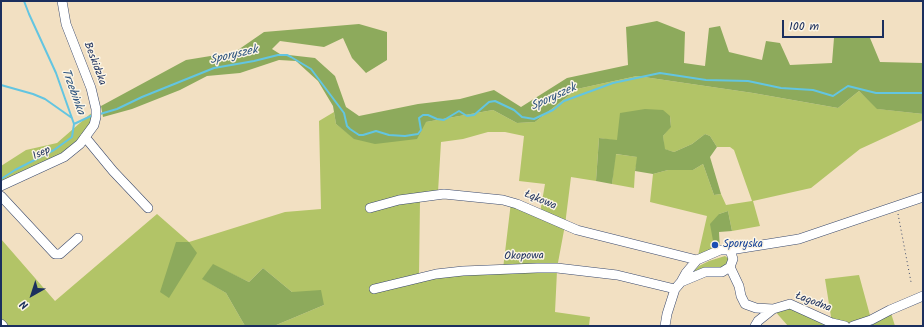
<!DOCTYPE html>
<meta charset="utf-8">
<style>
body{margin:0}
#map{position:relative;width:924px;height:327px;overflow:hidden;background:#f2e0c2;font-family:Kalam,sans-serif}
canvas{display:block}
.frame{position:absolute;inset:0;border:2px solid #1b2f5e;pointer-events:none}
.north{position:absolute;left:12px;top:275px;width:40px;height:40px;-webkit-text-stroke:3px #fcf5e5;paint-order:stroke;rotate:219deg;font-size:11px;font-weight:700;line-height:16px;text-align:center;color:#1b2f5e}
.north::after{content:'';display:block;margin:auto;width:14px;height:18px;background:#1b2f5e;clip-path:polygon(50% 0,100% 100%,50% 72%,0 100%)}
.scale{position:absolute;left:782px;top:20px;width:102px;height:18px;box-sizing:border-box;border:2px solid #1b2f5e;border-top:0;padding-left:5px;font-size:12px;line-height:14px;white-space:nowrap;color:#1b2f5e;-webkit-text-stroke:3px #fcf5e5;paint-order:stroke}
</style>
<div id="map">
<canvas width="924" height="327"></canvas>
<div class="frame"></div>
<div class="north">N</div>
<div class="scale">100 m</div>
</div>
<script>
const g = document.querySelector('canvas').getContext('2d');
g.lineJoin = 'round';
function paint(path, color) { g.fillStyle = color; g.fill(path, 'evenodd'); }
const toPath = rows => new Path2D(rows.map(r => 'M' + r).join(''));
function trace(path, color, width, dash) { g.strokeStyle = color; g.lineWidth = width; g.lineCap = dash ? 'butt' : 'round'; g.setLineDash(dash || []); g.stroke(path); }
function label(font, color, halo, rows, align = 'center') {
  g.font = font + ' Kalam,sans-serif'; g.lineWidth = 3; g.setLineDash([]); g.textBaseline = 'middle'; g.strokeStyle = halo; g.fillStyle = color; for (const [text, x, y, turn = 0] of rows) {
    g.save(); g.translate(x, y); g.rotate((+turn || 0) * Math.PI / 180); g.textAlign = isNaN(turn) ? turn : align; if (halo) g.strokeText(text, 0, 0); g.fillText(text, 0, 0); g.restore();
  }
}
paint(toPath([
 [637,76,753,93,838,108,859,91,878,109,923,114,923,120,860,149,811,188,753,201,760,226,732,231,728,211,719,214,715,252,697,260,707,216,650,202,653,174,668,170,693,170,703,164,714,195,721,194,726,205,752,201,734,150,730,147,717,147,710,136,705,134,692,144,674,152,664,149,663,136,671,126,670,116,618,141,599,138,596,181,571,177,565,225,557,268,503,269,511,202,540,213,545,184,519,181,524,136,505,132,488,132,463,139,441,142,438,192,420,200,419,275,436,276,557,271,555,312,590,317,589,326,274,326,324,305,292,292,263,268,249,282,213,265,203,279,226,293,245,326,1,326,1,239,55,301,157,214,189,242,285,212,321,209,319,121,334,112,336,124,354,138,426,122,493,110,517,123,535,122,577,89],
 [96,109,96,117,80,144,1,186,1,166,26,150,57,143],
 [615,154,638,157,635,171,634,188,612,184],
 [725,256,729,259,726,267,693,274,693,272,699,266,709,261],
 [859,275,871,319,890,310,895,326,788,326,773,309,790,304,832,323,825,279]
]), '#b2c467');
paint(toPath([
 [657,21,685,32,684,63,705,66,709,28,720,26,729,52,762,60,766,41,780,43,790,65,832,63,834,38,870,38,880,62,923,63,923,114,877,109,859,91,838,108,753,93,637,76,577,89,535,122,517,123,493,110,426,122,417,139,375,144,354,139,336,124,333,106,318,81,296,61,279,60,240,73,207,76,180,90,132,109,103,117,101,106,186,60,235,52,264,32,359,24,387,32,387,60,366,73,352,58,343,38,324,47,280,41,272,49,280,54,315,58,335,76,346,107,359,116,418,104,460,99,494,90,521,107,567,78,628,65,626,27],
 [645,109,663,110,670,116,671,127,663,136,665,149,674,152,692,144,705,134,710,136,717,147,710,157,721,194,714,195,703,164,693,170,668,170,653,174,635,171,637,157,616,154,612,184,596,181,599,138,617,140,620,113],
 [728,211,732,231,719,232,720,250,715,252,710,224,719,214],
 [176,242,189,242,197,253,169,298,160,292],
 [213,264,249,282,263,268,292,292,321,290,324,305,274,326,245,326,226,293,202,279]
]), '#8daa5c');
trace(toPath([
 [1,85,33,94,45,99,72,118],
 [100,114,117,109,142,97,214,68,254,61,278,55,287,55,291,57,311,69,344,113,347,126,350,129,359,135,363,135,376,131,389,135,405,136,418,134,421,130,419,118,423,115,428,115,437,119,444,120,459,111,467,116,474,115,489,102,495,101,514,110,522,117,534,119,553,110,564,101,613,83,660,73,706,80,748,81,781,88,813,90,833,96,848,86,876,93,923,93],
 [74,124,93,115],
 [1,179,15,170,54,150,72,137,74,124,56,73,29,14,24,1]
]), '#63c5e1', 2);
const minor = toPath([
 [85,137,113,171,148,208],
 [1,186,64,157,80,144,94,125,96,117,96,109,91,88,66,24,62,1],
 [1,196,55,254,60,254,78,238],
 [370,208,399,200,444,194,503,200,517,204,577,230,697,260],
 [730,250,799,239,923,197],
 [730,267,739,286,741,296,745,304,756,308,773,309],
 [374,289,436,274,463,271,537,268,557,268,617,275,675,289],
 [1,324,3,326],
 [665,326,667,314,675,289,681,282,686,273,697,260,720,250,730,250,733,259,730,267,722,272,705,272,681,282],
 [755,326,758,321,773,309,790,304,832,323,845,326],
 [853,326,871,320,890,310,923,296]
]);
trace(minor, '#3b4a6d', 10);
trace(toPath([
 [898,214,911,282]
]), '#3b4a6d', 1, [1, 3]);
trace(minor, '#fff', 9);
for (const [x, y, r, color] of [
 [715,245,4,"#1a4fb4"]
]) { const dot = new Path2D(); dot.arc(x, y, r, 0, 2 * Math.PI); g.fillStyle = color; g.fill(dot); trace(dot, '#fcf5e5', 1.5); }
label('11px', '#1b2f5e', '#fcf5e5', [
 ["Beskidzka",94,64,69],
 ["Isep",42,154,-25],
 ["Łąkowa",540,201,23],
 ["Okopowa",524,257,-1],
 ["Łagodna",813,303,21]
]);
label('11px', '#164399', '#fcf5e5', [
 ["Sporyska",723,245]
], 'left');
label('italic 12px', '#2d547f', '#fcf5e5', [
 ["Sporyszek",234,56,-13],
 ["Trzebinka",72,92,70],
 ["Sporyszek",554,98,-25]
]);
</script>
